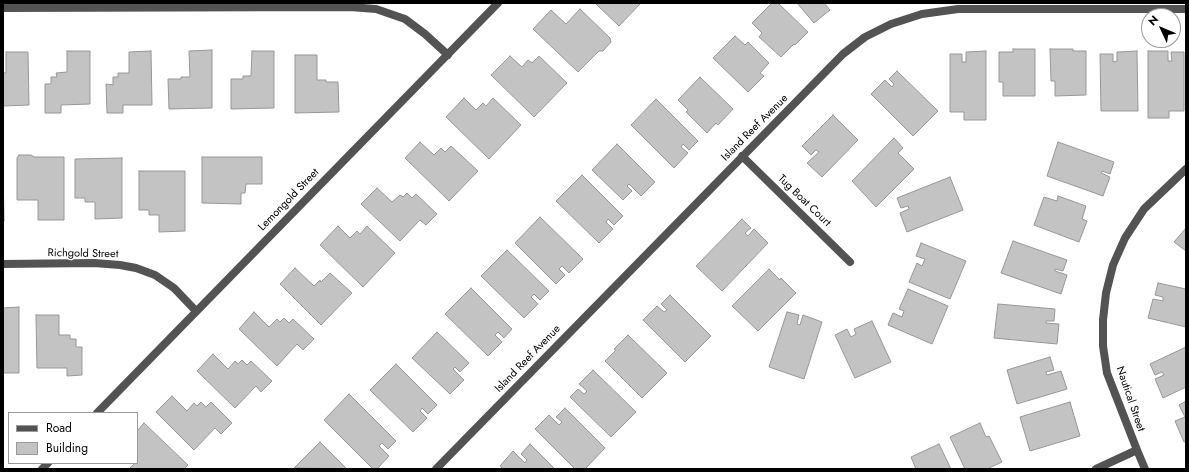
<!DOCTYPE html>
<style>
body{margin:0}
#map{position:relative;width:1189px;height:472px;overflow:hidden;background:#fff;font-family:Jost,sans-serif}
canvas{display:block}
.frame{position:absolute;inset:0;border:4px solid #000;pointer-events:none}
.legend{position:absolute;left:8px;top:412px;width:130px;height:52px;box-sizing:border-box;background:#fff;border:1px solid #999;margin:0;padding:5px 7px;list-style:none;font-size:12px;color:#000}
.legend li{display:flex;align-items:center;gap:8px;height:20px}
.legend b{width:20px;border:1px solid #999}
.north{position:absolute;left:1141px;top:8px;width:40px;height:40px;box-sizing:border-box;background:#fff;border:1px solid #999;border-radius:50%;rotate:314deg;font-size:11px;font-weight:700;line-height:16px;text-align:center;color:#000}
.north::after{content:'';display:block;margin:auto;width:14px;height:18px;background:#000;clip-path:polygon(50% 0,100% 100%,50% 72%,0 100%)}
</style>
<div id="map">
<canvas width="1189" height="472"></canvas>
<div class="frame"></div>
<ul class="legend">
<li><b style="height:5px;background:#535353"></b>Road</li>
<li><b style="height:11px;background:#c3c3c3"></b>Building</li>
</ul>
<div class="north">N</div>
</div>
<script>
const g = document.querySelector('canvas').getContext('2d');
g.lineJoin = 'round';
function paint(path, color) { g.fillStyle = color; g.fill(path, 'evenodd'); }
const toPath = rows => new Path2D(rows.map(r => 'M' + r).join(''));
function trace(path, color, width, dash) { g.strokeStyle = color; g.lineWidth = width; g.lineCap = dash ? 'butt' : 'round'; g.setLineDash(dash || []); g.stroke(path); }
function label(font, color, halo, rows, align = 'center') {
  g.font = font + ' Jost,sans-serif'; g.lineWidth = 3; g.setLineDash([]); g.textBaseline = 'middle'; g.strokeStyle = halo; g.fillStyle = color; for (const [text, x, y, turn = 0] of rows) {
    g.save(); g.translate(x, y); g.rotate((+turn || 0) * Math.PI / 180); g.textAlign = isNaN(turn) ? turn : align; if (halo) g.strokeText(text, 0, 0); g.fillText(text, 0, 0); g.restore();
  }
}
const building = toPath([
 [595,3,641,3,619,26,595,3],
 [772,3,778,3,808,32,795,45,794,44,781,57,759,37,762,33,752,23,772,3],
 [797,3,824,3,830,10,814,23,797,3],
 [580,9,610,38,611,42,603,51,599,51,578,72,533,29,551,10,566,24,580,9],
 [735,36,745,45,748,42,769,63,760,73,764,76,748,92,713,58,735,36],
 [1013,49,1035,49,1035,96,1003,96,1003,82,999,82,999,52,1013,52,1013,49],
 [1050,49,1073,49,1073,51,1086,51,1086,95,1055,96,1055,81,1051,81,1050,49],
 [212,50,212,108,169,109,168,79,181,79,181,77,190,77,189,51,212,50],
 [67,51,90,51,90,104,61,105,61,113,45,113,45,84,51,84,51,77,57,77,56,73,67,72,67,51],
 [151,51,152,105,123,105,123,113,107,113,106,84,113,85,113,77,118,77,118,73,129,73,129,52,151,51],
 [252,51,274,51,274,108,231,109,231,79,243,79,243,76,251,76,252,51],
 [986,51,986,120,964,120,964,112,950,112,950,54,962,54,962,62,966,62,966,52,986,51],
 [1137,51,1138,111,1101,111,1100,54,1113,54,1113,62,1117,61,1117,52,1137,51],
 [1148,51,1168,51,1168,61,1172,61,1171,52,1184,52,1184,111,1169,111,1169,118,1148,118,1148,51],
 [6,52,28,52,29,105,3,106,3,73,6,73,6,52],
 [295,55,317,55,317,80,326,80,326,82,338,82,339,112,295,113,295,55],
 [510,56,522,67,528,60,532,63,539,56,567,83,534,117,491,75,510,56],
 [897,71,938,111,913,136,871,94,885,80,892,87,894,84,889,79,897,71],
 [700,77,733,109,718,125,716,123,707,133,686,112,688,110,678,100,700,77],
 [464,98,476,110,483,103,486,106,493,98,521,125,489,159,446,117,464,98],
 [656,99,698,141,689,150,683,144,681,147,688,153,674,168,631,125,656,99],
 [833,115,858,140,822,177,807,163,819,152,816,150,811,155,802,146,833,115],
 [894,138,903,148,898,153,914,169,876,207,852,181,894,138],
 [420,142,434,155,441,148,445,152,451,146,478,171,449,201,405,158,420,142],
 [1058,142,1114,162,1110,174,1102,171,1101,173,1110,177,1103,196,1047,176,1058,142],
 [617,144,655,182,641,196,629,184,627,186,632,191,623,200,592,170,617,144],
 [19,155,31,155,34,157,64,157,64,220,38,220,38,200,17,200,17,158,19,155],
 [202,157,262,157,262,184,246,184,245,193,241,193,241,204,202,203,202,157],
 [122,158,122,218,95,219,95,202,85,202,85,198,75,198,75,159,122,158],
 [3,168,4,221,3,221,3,168],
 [139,171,185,171,185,231,159,232,159,215,149,215,149,210,139,210,139,171],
 [582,175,623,216,614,225,608,219,606,222,613,229,599,243,556,201,582,175],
 [950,177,963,210,907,232,900,213,909,209,908,206,901,208,897,198,950,177],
 [377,188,392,202,400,195,403,197,407,193,412,198,416,194,437,214,426,225,420,220,400,241,361,204,377,188],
 [1058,196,1086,206,1082,219,1087,221,1079,242,1034,225,1044,197,1057,201,1058,196],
 [540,217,583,259,569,273,562,266,559,269,565,275,556,284,515,243,540,217],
 [742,219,751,228,745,233,748,236,754,229,768,243,722,291,696,266,742,219],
 [338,226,350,238,357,231,360,234,367,226,395,253,363,287,320,245,338,226],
 [1186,228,1186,251,1174,242,1186,228],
 [1013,241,1067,260,1063,271,1055,269,1055,271,1067,275,1061,294,1001,273,1013,241],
 [921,243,966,261,950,299,909,282,917,263,922,266,925,259,916,256,921,243],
 [507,250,549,291,540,300,534,294,531,297,538,304,524,318,481,276,507,250],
 [295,268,314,286,320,280,321,282,330,273,352,293,321,325,280,284,295,268],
 [769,269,780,280,781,278,796,293,758,331,732,306,769,269],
 [1158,283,1186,289,1186,327,1148,318,1153,299,1163,301,1163,297,1155,295,1158,283],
 [471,288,512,329,504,338,498,332,495,335,502,342,488,356,445,314,471,288],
 [908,289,948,306,932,344,888,325,893,313,902,317,904,311,899,309,908,289],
 [670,295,711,336,685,362,643,320,657,306,664,312,667,310,661,304,670,295],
 [998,304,1055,309,1054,321,1046,321,1046,323,1059,324,1057,344,994,338,998,304],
 [19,307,19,373,3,373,3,308,19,307],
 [254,312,269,327,277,319,280,322,284,318,289,323,293,319,314,339,303,350,297,344,277,366,239,329,254,312],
 [787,312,799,315,797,324,800,325,803,315,822,322,804,379,769,367,787,312],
 [36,315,59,315,59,335,70,335,70,339,76,339,76,347,82,347,82,375,67,376,67,368,37,368,36,315],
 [872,321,891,362,855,378,835,335,847,329,851,337,856,334,854,329,872,321],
 [437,332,469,363,460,372,455,367,453,369,464,380,450,394,412,358,437,332],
 [628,335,667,373,642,398,605,361,616,350,614,349,628,335],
 [1186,347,1186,387,1163,398,1155,379,1164,375,1162,372,1155,375,1150,364,1186,347],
 [213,354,228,369,235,361,238,364,242,360,247,365,251,361,272,381,261,392,256,386,235,408,197,371,213,354],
 [1050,357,1054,370,1046,372,1047,375,1061,371,1067,389,1017,404,1007,370,1050,357],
 [396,364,437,405,428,414,422,408,420,411,427,418,413,432,370,390,396,364],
 [593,370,636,412,611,437,570,397,578,389,584,394,587,391,579,384,593,370],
 [349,394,396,441,388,449,382,443,379,446,389,456,377,469,373,469,324,420,349,394],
 [172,396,187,411,194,403,197,406,201,402,206,407,211,402,232,423,221,434,215,428,194,450,156,412,172,396],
 [1186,401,1186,441,1184,442,1175,421,1185,417,1179,405,1186,401],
 [1070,402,1080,436,1030,451,1020,417,1070,402],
 [565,408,605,448,585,469,575,469,535,429,549,415,559,425,562,422,556,417,565,408],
 [144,423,188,465,184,469,129,469,134,464,133,463,137,463,137,431,144,423],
 [980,423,986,437,989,436,1002,462,989,468,989,469,965,469,950,437,980,423],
 [320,442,347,469,294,468,320,442],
 [530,444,555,469,503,469,500,466,513,451,525,463,527,460,521,454,530,444],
 [939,444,951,469,916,469,911,457,939,444]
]);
paint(building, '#c3c3c3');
trace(building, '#979797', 1);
trace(toPath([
 [3,8,350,7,376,9,405,19,425,34,448,55],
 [742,156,850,262],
 [3,264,94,263,120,265,136,268,155,275,174,288,196,311],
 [97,413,498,3],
 [42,469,48,463],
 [436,469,843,54,865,37,891,24,922,14,958,9,1186,9],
 [1096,469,1137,450],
 [1145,469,1137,450,1107,373,1103,346,1103,320,1106,293,1113,265,1125,238,1144,209,1186,169]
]), '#535353', 8);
label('11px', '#000', '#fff', [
 ["Island Reef Avenue",755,128,-45],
 ["Lemongold Street",289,200,-46],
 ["Tug Boat Court",804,201,44],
 ["Richgold Street",83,254,1],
 ["Island Reef Avenue",528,359,-46],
 ["Nautical Street",1130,399,71]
]);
</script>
